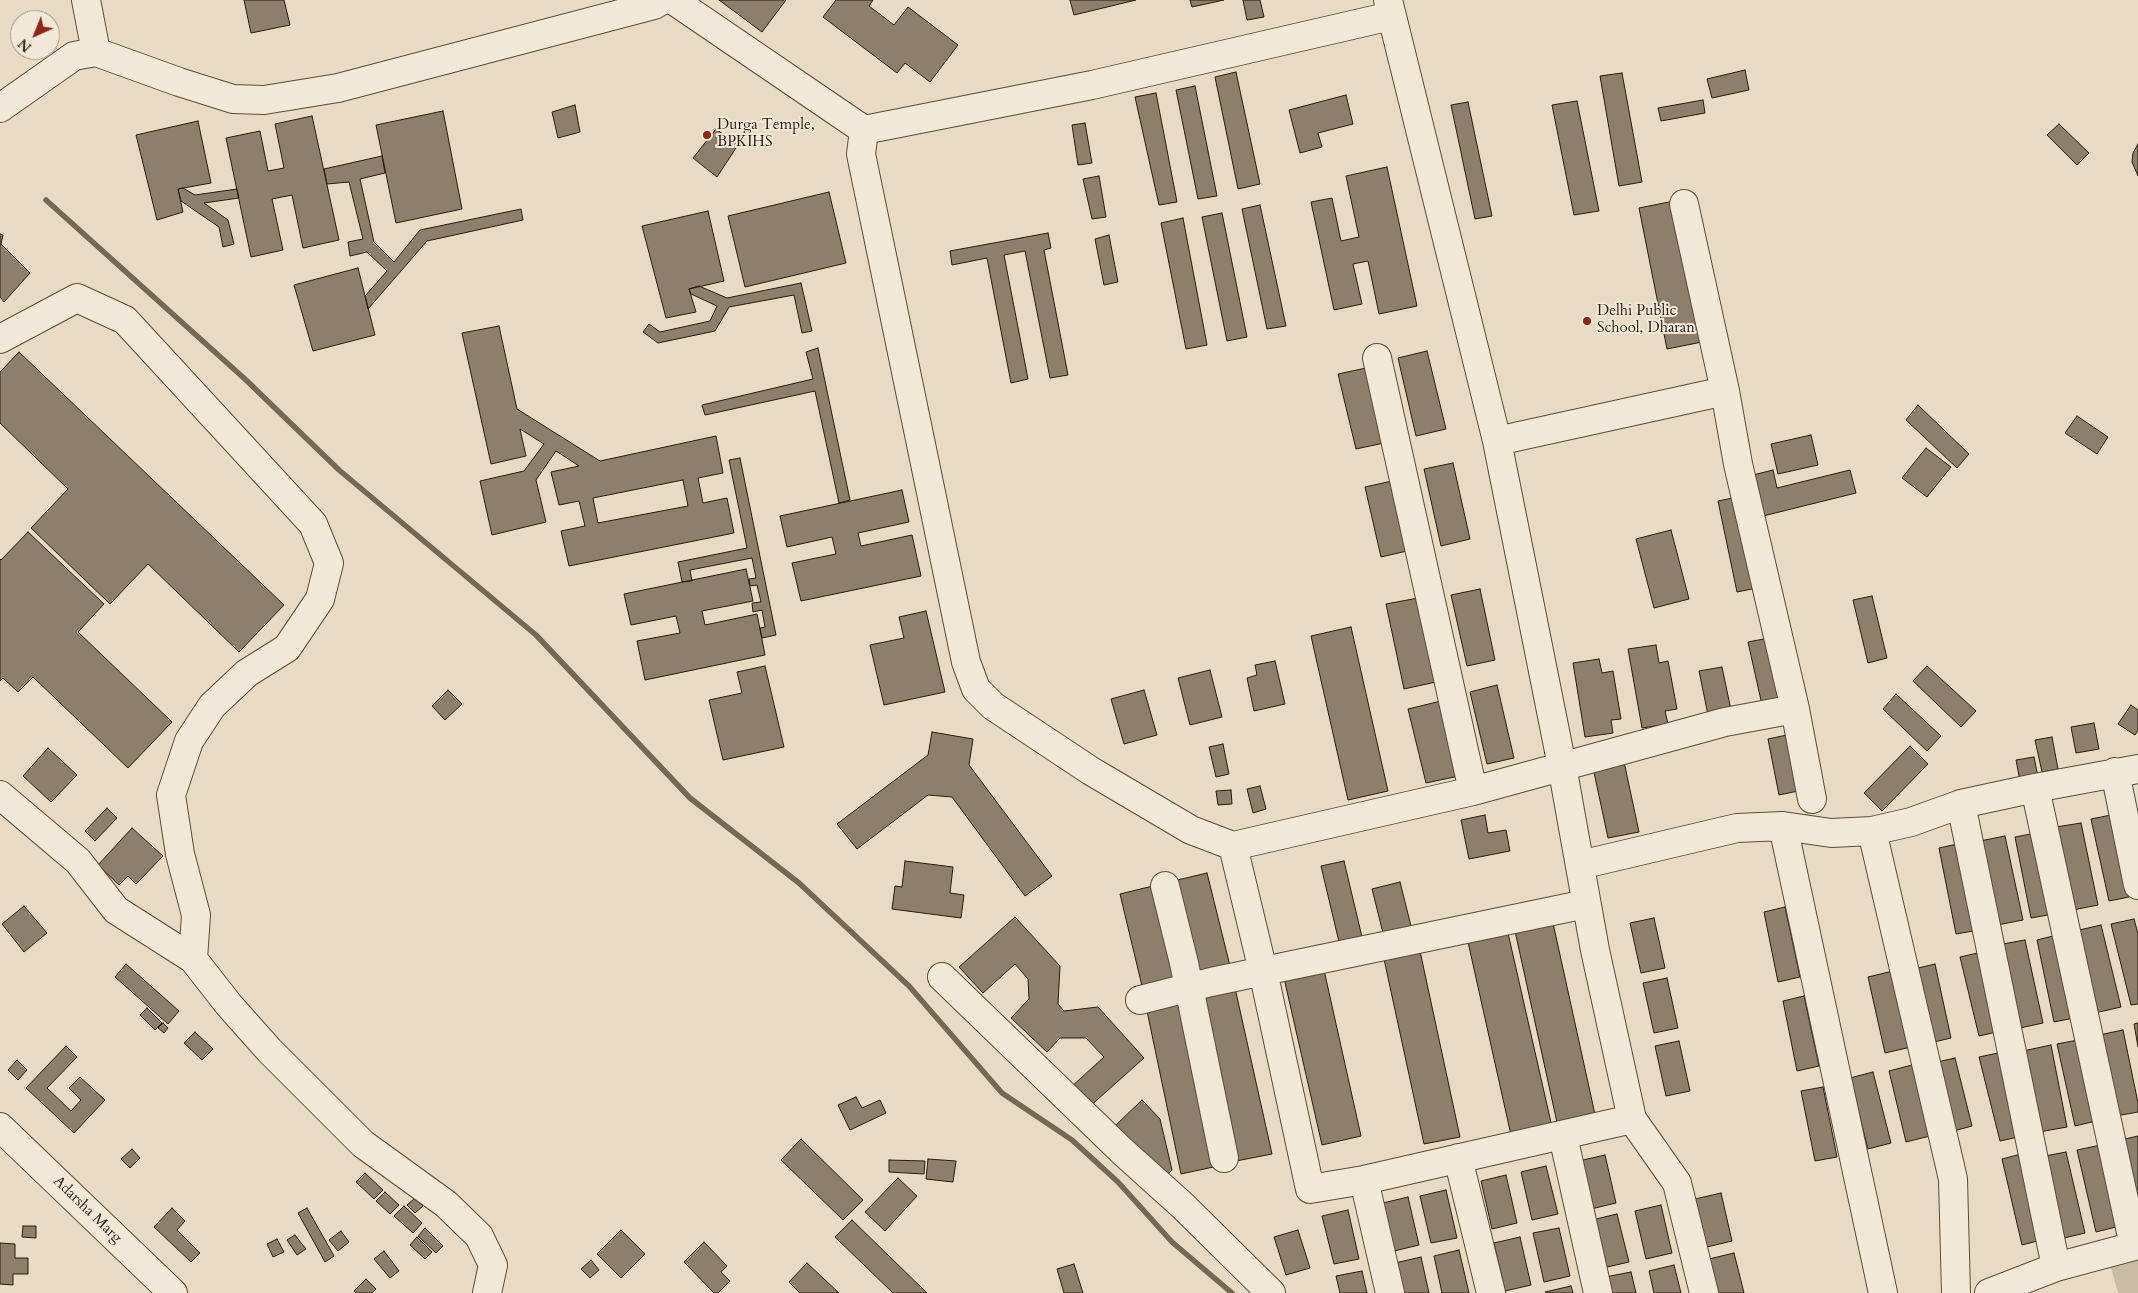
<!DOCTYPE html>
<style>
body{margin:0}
#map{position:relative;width:2138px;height:1293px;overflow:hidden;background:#e9dbc3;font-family:Cardo,serif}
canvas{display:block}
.north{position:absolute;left:10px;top:10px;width:50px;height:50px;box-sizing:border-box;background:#f1e8d8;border:1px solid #a19686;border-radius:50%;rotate:224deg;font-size:14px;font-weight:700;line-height:20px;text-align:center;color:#2a1c0b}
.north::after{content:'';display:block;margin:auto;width:18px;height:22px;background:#8f2418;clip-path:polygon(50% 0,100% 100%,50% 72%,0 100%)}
</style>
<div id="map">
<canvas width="2138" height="1293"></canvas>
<div class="north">N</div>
</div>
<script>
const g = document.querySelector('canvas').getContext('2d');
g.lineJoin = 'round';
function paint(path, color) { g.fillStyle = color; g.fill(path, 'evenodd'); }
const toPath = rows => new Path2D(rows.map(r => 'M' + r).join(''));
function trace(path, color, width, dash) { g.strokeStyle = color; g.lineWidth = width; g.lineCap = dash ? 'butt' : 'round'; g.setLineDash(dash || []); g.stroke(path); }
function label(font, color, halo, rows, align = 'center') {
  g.font = font + ' Cardo,serif'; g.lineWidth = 4; g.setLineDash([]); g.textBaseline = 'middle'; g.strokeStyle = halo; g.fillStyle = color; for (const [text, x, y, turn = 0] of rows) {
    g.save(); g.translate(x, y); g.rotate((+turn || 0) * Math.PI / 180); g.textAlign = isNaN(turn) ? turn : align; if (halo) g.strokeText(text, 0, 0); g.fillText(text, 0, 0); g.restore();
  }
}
paint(toPath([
 [2138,1245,2138,1293,2118,1293,2107,1253]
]), '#c9bba4');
trace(toPath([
 [46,200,246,380,339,470,536,635,690,798,799,883,909,986,1002,1093,1072,1140,1118,1182,1172,1242,1232,1293]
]), '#766854', 5.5);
const building = toPath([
 [244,0,284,0,290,25,251,33,244,0],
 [719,0,786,0,762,32,719,0],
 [836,0,873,0,869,6,894,25,908,7,958,45,930,82,905,63,897,73,823,17,836,0],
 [1070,0,1136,0,1074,15,1070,0],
 [1190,0,1224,0,1192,7,1190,0],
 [1243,0,1260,0,1264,17,1247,20,1243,0],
 [1745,70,1749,90,1712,98,1707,79,1745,70],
 [1236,72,1260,184,1238,189,1215,77,1236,72],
 [1622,73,1642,182,1619,186,1600,76,1622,73],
 [1195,86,1217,196,1198,199,1176,90,1195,86],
 [1156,93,1177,202,1159,205,1135,97,1156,93],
 [1346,95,1353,124,1318,133,1322,147,1300,153,1289,110,1346,95],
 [1703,100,1705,113,1661,121,1658,108,1703,100],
 [1577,101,1599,211,1574,215,1552,105,1577,101],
 [1468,102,1492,216,1475,219,1451,105,1468,102],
 [575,105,580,132,558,138,552,112,575,105],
 [443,111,462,209,396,223,376,125,443,111],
 [312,116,339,240,303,248,292,195,272,199,283,250,251,257,226,138,260,131,268,171,284,168,275,124,312,116],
 [198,121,211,183,178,189,183,212,157,220,136,135,198,121],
 [1085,123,1092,163,1078,165,1072,125,1085,123],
 [2059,124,2089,153,2077,165,2047,135,2059,124],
 [716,129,738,145,717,177,693,158,716,129],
 [2138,144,2138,176,2132,162,2133,153,2138,144],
 [382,156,385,173,360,179,374,242,394,262,420,230,521,209,523,220,427,241,368,309,365,296,387,271,367,252,350,256,348,242,363,239,349,182,327,184,324,169,382,156],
 [1387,167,1417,306,1379,314,1368,261,1353,264,1362,304,1334,310,1311,202,1332,198,1341,241,1359,237,1346,176,1387,167],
 [1099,176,1106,217,1092,219,1083,179,1099,176],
 [183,188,195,195,237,189,239,198,204,203,228,220,234,244,223,247,219,227,181,201,178,189,183,188],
 [829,192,846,263,745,287,728,216,829,192],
 [1679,200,1707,341,1667,349,1639,208,1679,200],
 [1260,205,1286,326,1267,329,1242,209,1260,205],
 [708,211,724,281,689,289,696,312,666,318,642,226,708,211],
 [1222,213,1247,337,1227,341,1202,217,1222,213],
 [1183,218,1207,345,1186,349,1161,223,1183,218],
 [1048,233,1051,248,1044,250,1068,375,1050,378,1025,251,1004,255,1028,379,1011,383,987,258,952,265,950,251,1048,233],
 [0,234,3,235,1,244,30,273,4,302,0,297,0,234],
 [1109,235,1118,282,1104,285,1095,239,1109,235],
 [358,268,375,335,313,351,294,285,358,268],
 [801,283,812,331,802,333,794,295,729,307,715,331,658,343,643,332,649,324,660,332,710,321,717,306,691,294,689,289,699,286,727,298,801,283],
 [499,326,517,409,600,461,716,436,723,473,698,478,703,503,727,498,734,533,569,566,561,531,585,526,579,501,559,505,551,472,579,466,556,451,536,480,546,522,492,535,480,481,524,471,544,444,520,429,526,456,491,464,462,333,499,326],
 [683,480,688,506,598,523,593,498,683,480],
 [818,348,850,500,839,503,815,391,705,415,702,405,813,379,806,352,818,348],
 [1427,351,1446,429,1416,436,1398,358,1427,351],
 [19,352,284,605,239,652,148,564,110,604,31,528,68,489,0,423,0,372,19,352],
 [1366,368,1384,443,1356,449,1338,374,1366,368],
 [1918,405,1969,454,1957,468,1906,420,1918,405],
 [2077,416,2108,437,2097,454,2065,433,2077,416],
 [1811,435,1818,465,1778,474,1771,444,1811,435],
 [1926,448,1951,467,1927,497,1902,478,1926,448],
 [740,458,776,635,762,638,760,628,765,627,762,610,753,612,752,603,761,602,757,585,750,586,749,579,756,578,752,558,690,570,692,581,682,582,678,562,747,548,729,460,740,458],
 [1453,463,1470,539,1441,546,1424,469,1453,463],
 [1773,470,1777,488,1850,470,1856,493,1759,517,1749,476,1773,470],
 [1392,481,1407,551,1381,557,1365,487,1392,481],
 [902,490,909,522,858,533,861,546,912,535,921,576,801,601,792,563,836,554,832,537,787,547,780,516,902,490],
 [1738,497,1757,588,1737,592,1718,501,1738,497],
 [1671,530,1689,599,1654,608,1636,539,1671,530],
 [28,532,104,604,78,632,172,722,128,768,33,677,18,692,3,678,0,681,0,559,1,560,28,532],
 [746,569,753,601,702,611,705,625,757,614,765,655,645,680,637,641,680,633,676,616,631,625,624,594,746,569],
 [1480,589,1495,660,1467,666,1451,595,1480,589],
 [1872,596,1887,658,1868,663,1853,600,1872,596],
 [1418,598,1436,682,1404,689,1386,604,1418,598],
 [926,611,945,692,884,705,870,645,904,638,899,617,926,611],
 [1351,627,1388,791,1348,800,1311,636,1351,627],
 [1769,638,1782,701,1762,705,1748,642,1769,638],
 [1656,645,1659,663,1668,661,1677,709,1665,711,1668,724,1642,728,1628,649,1656,645],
 [1599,659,1602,673,1613,671,1621,719,1611,720,1613,733,1585,737,1573,663,1599,659],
 [1275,661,1285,704,1254,711,1247,678,1257,675,1255,665,1275,661],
 [765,666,784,747,723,760,709,700,742,693,737,672,765,666],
 [1927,666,1976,711,1961,727,1913,681,1927,666],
 [1722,667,1731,710,1708,715,1699,671,1722,667],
 [1210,670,1222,717,1190,725,1178,678,1210,670],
 [1497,685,1514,758,1487,764,1470,692,1497,685],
 [448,690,462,704,445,720,432,706,448,690],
 [1144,690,1157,735,1124,744,1111,699,1144,690],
 [1896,694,1941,736,1927,751,1883,709,1896,694],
 [1441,701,1459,776,1426,783,1408,709,1441,701],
 [2131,705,2138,710,2138,730,2135,735,2118,724,2131,705],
 [2094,723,2099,749,2076,753,2071,727,2094,723],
 [932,732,973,739,969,765,1052,876,1025,896,952,797,928,795,857,849,837,824,928,755,932,732],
 [1787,735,1798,791,1779,795,1768,739,1787,735],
 [2052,737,2058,769,2042,772,2035,740,2052,737],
 [1223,744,1229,774,1216,777,1209,747,1223,744],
 [1910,746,1928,764,1882,811,1864,793,1910,746],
 [48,748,77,775,51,802,23,776,48,748],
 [1623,757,1639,832,1608,838,1592,763,1623,757],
 [2034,757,2038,777,2020,781,2016,760,2034,757],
 [1260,786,1266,809,1253,813,1247,789,1260,786],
 [1231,790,1232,804,1218,805,1216,791,1231,790],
 [107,808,117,818,95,841,85,831,107,808],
 [1485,815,1488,833,1506,830,1510,851,1469,859,1461,820,1485,815],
 [2111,815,2129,897,2109,901,2091,819,2111,815],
 [2081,823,2098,905,2073,910,2056,827,2081,823],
 [132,828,163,856,136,884,128,876,119,885,98,865,132,828],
 [2036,833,2053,914,2031,918,2015,837,2036,833],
 [2005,836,2023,920,1997,925,1980,841,2005,836],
 [1962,843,1979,930,1956,934,1939,848,1962,843],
 [905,861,953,867,950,893,964,895,961,918,892,909,895,886,902,887,905,861],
 [1344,861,1362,937,1339,942,1321,866,1344,861],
 [1207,873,1230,966,1192,975,1169,882,1207,873],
 [1400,882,1411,926,1383,933,1372,889,1400,882],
 [1161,884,1183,976,1142,986,1120,894,1161,884],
 [24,906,47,933,24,952,2,924,24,906],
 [1785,907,1800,977,1778,982,1764,912,1785,907],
 [1015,917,1060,966,1058,1004,1064,1011,1098,1007,1144,1058,1088,1108,1070,1088,1104,1057,1086,1038,1060,1038,1047,1052,1011,1018,1029,999,1028,979,1015,964,983,993,959,967,1015,917],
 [1654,918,1665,968,1641,973,1630,923,1654,918],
 [2134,919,2138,934,2138,1004,2131,1005,2111,924,2134,919],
 [1553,923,1596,1119,1558,1127,1515,931,1553,923],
 [2101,925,2121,1007,2095,1013,2075,931,2101,925],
 [1508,933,1552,1127,1511,1135,1468,942,1508,933],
 [2057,935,2074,1018,2054,1022,2037,940,2057,935],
 [2025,940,2043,1023,2020,1028,2003,944,2025,940],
 [1420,951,1460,1137,1424,1144,1384,959,1420,951],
 [1982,952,2001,1031,1979,1036,1960,957,1982,952],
 [126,964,179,1011,168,1024,115,977,126,964],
 [1935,964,1951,1038,1930,1043,1914,969,1935,964],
 [1324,970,1361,1136,1322,1145,1284,978,1324,970],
 [1893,971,1911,1047,1885,1053,1868,977,1893,971],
 [1667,978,1678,1028,1654,1033,1643,983,1667,978],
 [1235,988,1272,1154,1231,1162,1195,996,1235,988],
 [1804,996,1819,1066,1797,1071,1783,1001,1804,996],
 [1183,999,1218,1166,1181,1174,1146,1006,1183,999],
 [147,1008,162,1023,155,1030,140,1015,147,1008],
 [163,1023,168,1028,164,1033,158,1028,163,1023],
 [2138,1023,2138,1047,2134,1024,2138,1023],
 [2123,1030,2138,1103,2138,1112,2116,1116,2099,1035,2123,1030],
 [195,1032,213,1049,202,1060,184,1043,195,1032],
 [2078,1040,2096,1121,2075,1126,2057,1044,2078,1040],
 [1679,1041,1690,1091,1666,1096,1655,1046,1679,1041],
 [2051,1045,2067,1127,2039,1132,2023,1051,2051,1045],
 [66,1046,77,1057,47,1088,71,1111,81,1100,69,1088,80,1077,105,1100,74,1133,26,1088,66,1046],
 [2003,1052,2023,1136,2000,1141,1979,1057,2003,1052],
 [1955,1058,1972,1126,1950,1132,1933,1063,1955,1058],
 [17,1060,27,1070,18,1080,8,1070,17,1060],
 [1912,1065,1930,1136,1906,1142,1889,1071,1912,1065],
 [1873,1072,1891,1143,1868,1149,1850,1078,1873,1072],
 [1823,1087,1837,1157,1815,1161,1801,1091,1823,1087],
 [856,1097,862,1108,880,1100,886,1113,850,1130,838,1105,856,1097],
 [1142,1100,1160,1119,1172,1170,1165,1177,1116,1125,1142,1100],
 [2138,1136,2138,1214,2121,1140,2138,1136],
 [801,1139,863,1200,843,1220,781,1160,801,1139],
 [2101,1145,2120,1226,2096,1232,2077,1150,2101,1145],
 [132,1149,140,1158,130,1168,121,1159,132,1149],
 [2066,1152,2085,1233,2064,1238,2045,1156,2066,1152],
 [2025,1153,2045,1239,2022,1245,2002,1159,2025,1153],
 [1605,1155,1616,1203,1591,1209,1579,1161,1605,1155],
 [928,1159,956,1161,953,1182,926,1179,928,1159],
 [889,1160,925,1161,924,1174,889,1172,889,1160],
 [1546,1166,1558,1214,1532,1220,1521,1172,1546,1166],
 [365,1173,383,1190,374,1199,356,1182,365,1173],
 [1506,1175,1517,1223,1492,1229,1481,1181,1506,1175],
 [898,1178,917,1196,885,1231,865,1212,898,1178],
 [1446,1190,1457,1238,1431,1243,1420,1196,1446,1190],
 [385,1192,399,1205,390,1214,376,1201,385,1192],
 [1721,1193,1732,1241,1707,1247,1695,1199,1721,1193],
 [1408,1197,1419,1245,1394,1251,1383,1203,1408,1197],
 [415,1198,423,1206,415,1213,407,1205,415,1198],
 [1661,1205,1672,1253,1646,1259,1635,1211,1661,1205],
 [404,1206,422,1223,413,1233,394,1216,404,1206],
 [172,1208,185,1221,177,1230,200,1253,191,1262,154,1227,172,1208],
 [307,1208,334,1256,325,1262,298,1213,307,1208],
 [1348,1210,1359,1259,1334,1264,1322,1216,1348,1210],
 [1617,1214,1629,1262,1603,1268,1592,1220,1617,1214],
 [852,1220,927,1293,893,1293,835,1237,852,1220],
 [23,1226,36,1226,36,1238,22,1237,23,1226],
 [425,1228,443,1246,436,1253,418,1236,425,1228],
 [1559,1228,1570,1276,1544,1282,1533,1233,1559,1228],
 [621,1230,645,1254,621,1278,597,1254,621,1230],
 [1298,1230,1310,1268,1286,1275,1274,1237,1298,1230],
 [341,1231,349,1242,338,1251,329,1240,341,1231],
 [295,1235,306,1249,297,1255,287,1240,295,1235],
 [417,1237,432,1252,425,1259,410,1245,417,1237],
 [1520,1237,1531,1285,1505,1291,1494,1243,1520,1237],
 [277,1239,284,1252,273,1257,267,1244,277,1239],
 [704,1242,727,1266,721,1272,730,1281,718,1293,714,1293,684,1262,704,1242],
 [0,1243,15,1244,15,1258,28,1258,28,1274,13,1274,13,1285,0,1284,0,1243],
 [1459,1250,1469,1293,1442,1293,1434,1256,1459,1250],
 [384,1251,399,1271,390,1278,374,1259,384,1251],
 [1734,1253,1744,1293,1717,1293,1709,1259,1734,1253],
 [1421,1257,1429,1293,1402,1293,1395,1263,1421,1257],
 [591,1260,599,1270,590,1278,581,1269,591,1260],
 [807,1263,839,1293,800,1293,789,1282,807,1263],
 [1074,1264,1083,1293,1064,1293,1057,1269,1074,1264],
 [1674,1265,1681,1293,1654,1293,1649,1271,1674,1265],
 [1362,1271,1367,1293,1340,1293,1336,1276,1362,1271],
 [1631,1272,1636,1293,1609,1293,1605,1277,1631,1272],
 [366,1279,376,1289,372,1293,356,1293,354,1291,366,1279],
 [1571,1286,1573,1293,1546,1293,1545,1292,1571,1286]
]);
paint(building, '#8d7f6b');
trace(building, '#2a1c0b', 1);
const minor = toPath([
 [86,0,96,52],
 [673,0,864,130,1092,85,1391,16],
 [1388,0,1497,441,1562,766,1595,950,1632,1119,1677,1183,1704,1293],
 [0,108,74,56,96,52,179,82,233,99,264,100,338,88,654,5,663,0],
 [864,130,861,154,966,662,976,689,993,706,1091,771,1191,830,1233,846,1473,791,1725,722,1795,709],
 [1684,204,1725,391,1738,464,1795,709,1812,799],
 [0,339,77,298,125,320,313,524,329,563,320,599,287,648,247,673,212,706,189,741,171,795,180,854,196,915,193,959],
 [1377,358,1473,791],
 [1497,441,1725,391],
 [2115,772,2138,885],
 [2035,788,2134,1246],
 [0,795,78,861,116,910,193,959,229,1005,269,1050,363,1144,446,1204,479,1236,493,1265,487,1293],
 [1961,804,2056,1267],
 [1783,826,1883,1293],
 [1872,831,1953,1179,1956,1293],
 [1233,846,1263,971,1310,1189,1364,1180,1632,1119],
 [1580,865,1737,828,1783,826,1831,833,1872,831,1911,822,1961,804,2035,788,2138,769],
 [1165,886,1184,963,1224,1158],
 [942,977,1122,1151,1183,1206,1271,1293],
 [1140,1000,1211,982,1586,904],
 [0,1127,173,1293],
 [1563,1136,1598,1293],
 [1458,1158,1491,1293],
 [1364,1180,1390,1293],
 [1989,1293,2056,1267,2138,1245]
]);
trace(minor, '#5a4c39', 30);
trace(minor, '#f1e8d8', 28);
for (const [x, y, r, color] of [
 [707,135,5,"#8f2418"],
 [1587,321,5,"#8f2418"]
]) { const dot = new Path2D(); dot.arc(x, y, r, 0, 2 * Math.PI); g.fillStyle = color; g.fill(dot); trace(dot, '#f1e8d8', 2); }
label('15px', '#2a1c0b', '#f1e8d8', [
 ["Durga Temple,",717,126],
 ["BPKIHS",717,143],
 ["Delhi Public",1597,312],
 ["School, Dharan",1597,329]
], 'left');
label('15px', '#2a1c0b', '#f1e8d8', [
 ["Adarsha Marg",87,1210,44]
]);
</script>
